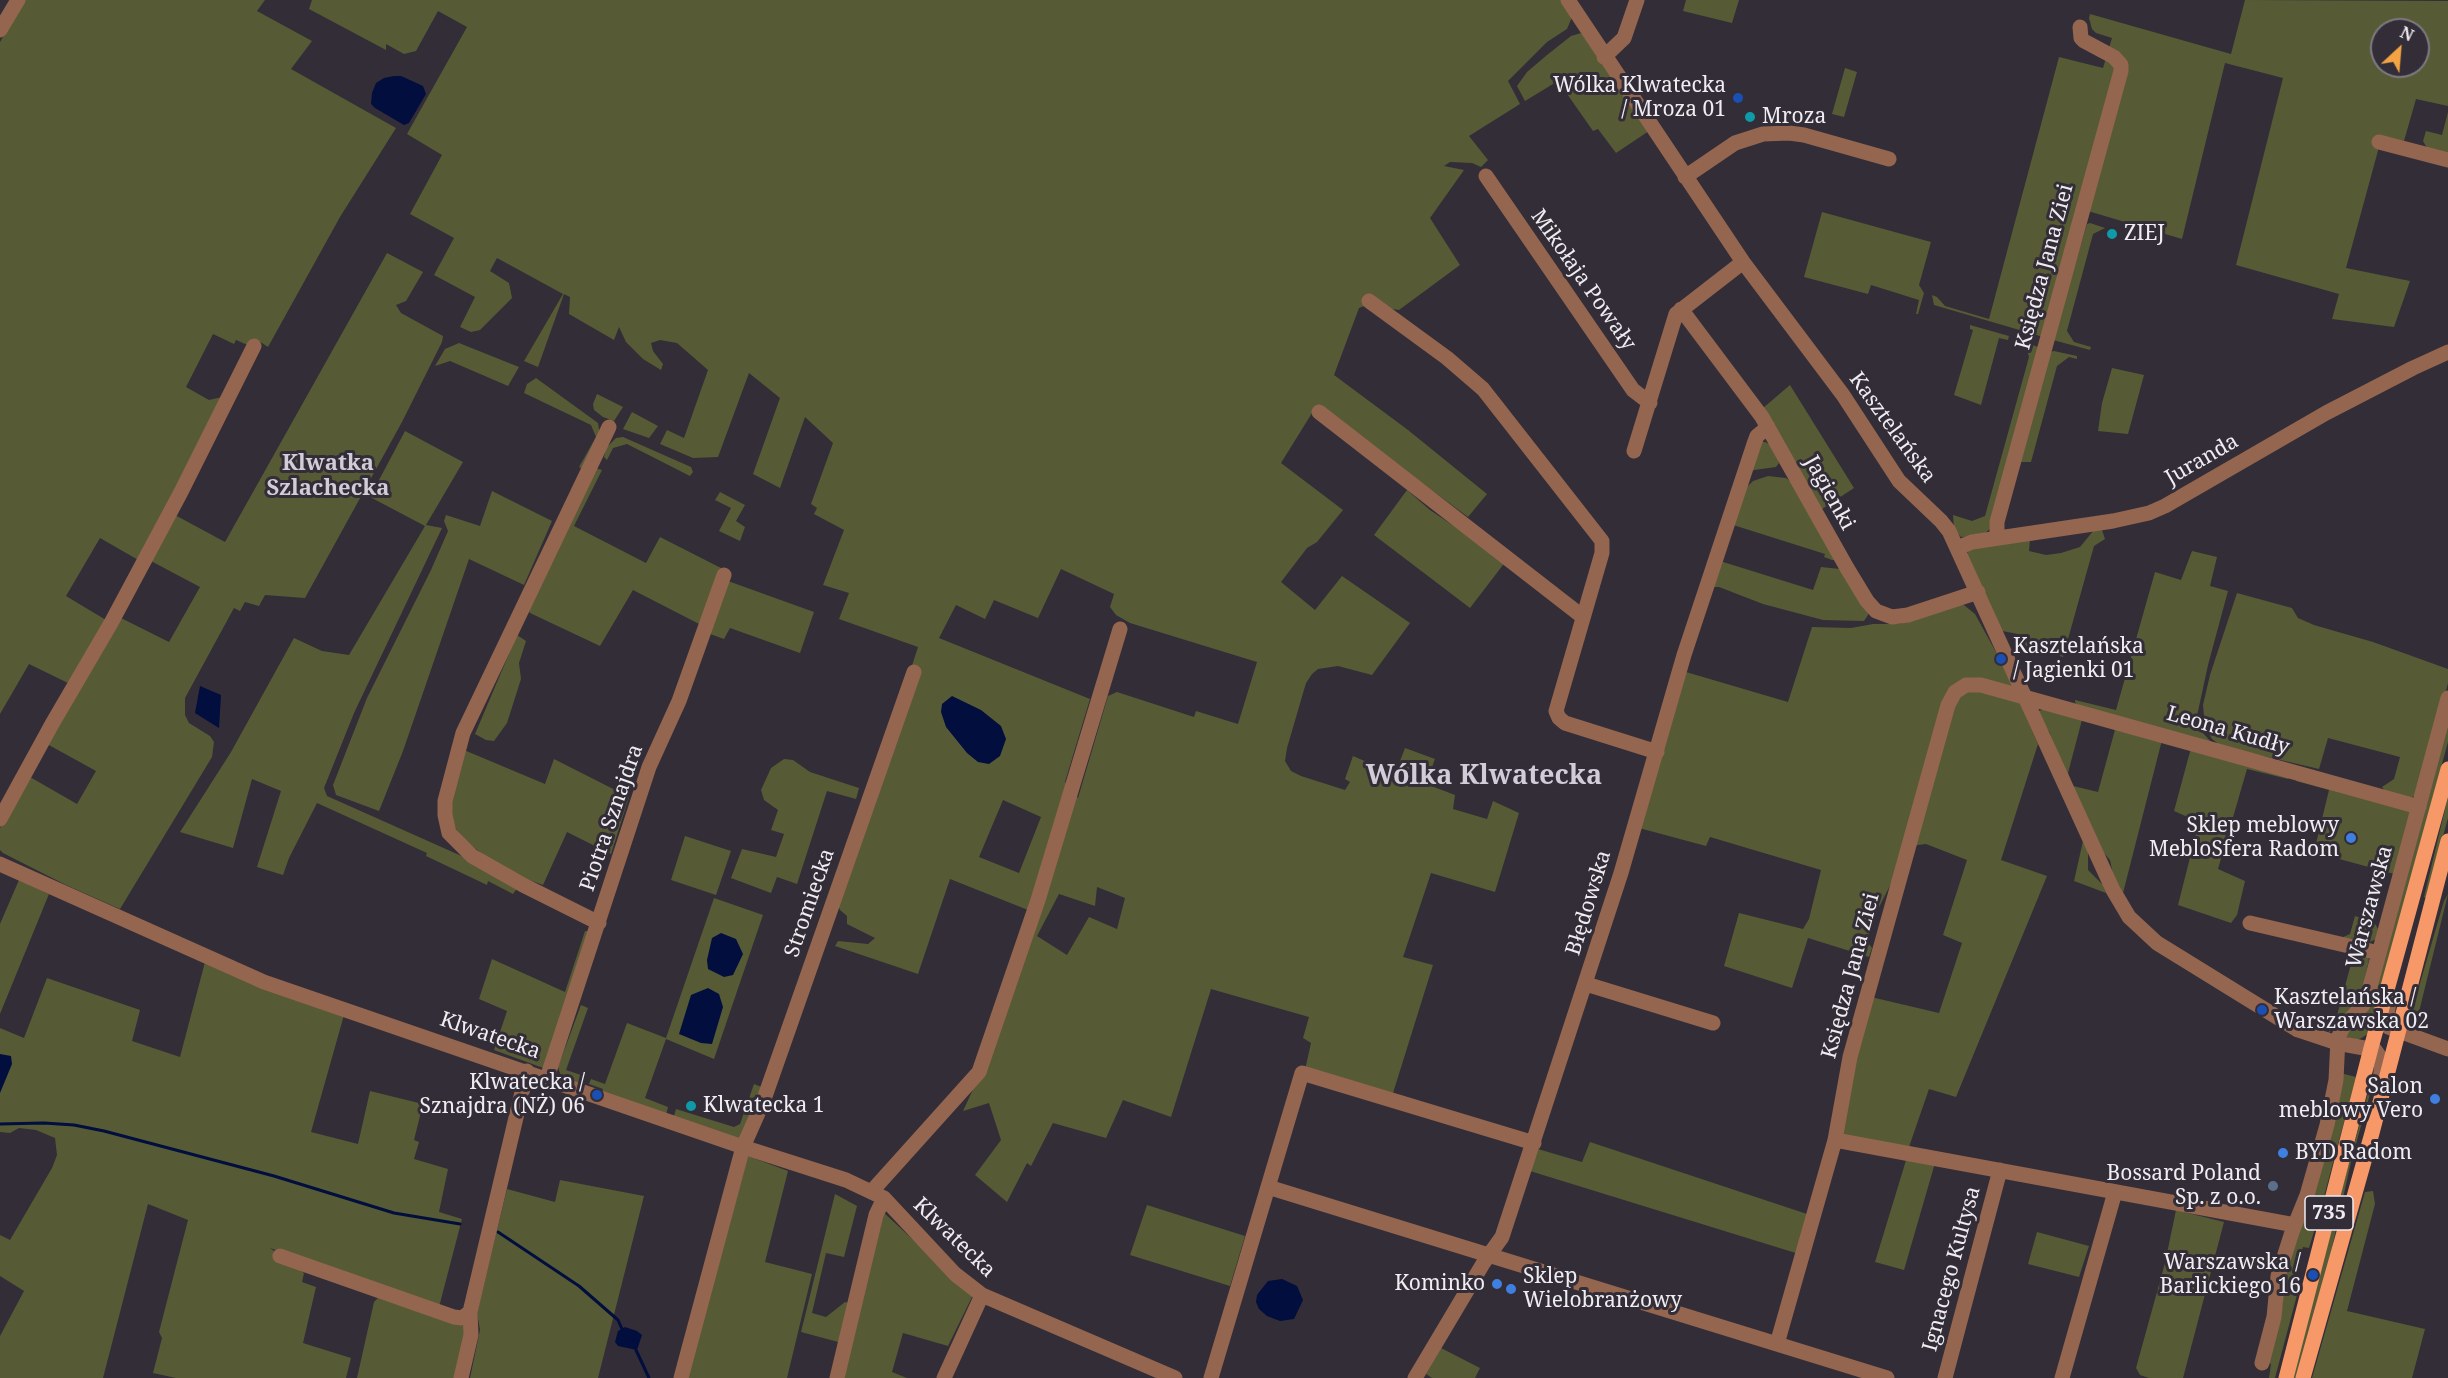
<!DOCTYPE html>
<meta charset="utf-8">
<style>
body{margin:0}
#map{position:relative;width:2448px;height:1378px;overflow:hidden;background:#322d37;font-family:"Noto Serif",serif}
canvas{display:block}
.north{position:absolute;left:2370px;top:18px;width:60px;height:60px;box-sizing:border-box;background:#322d37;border:2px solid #7e7982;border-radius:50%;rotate:26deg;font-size:16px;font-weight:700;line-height:24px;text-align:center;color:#efecf2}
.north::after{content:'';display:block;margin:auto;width:21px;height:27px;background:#f4a344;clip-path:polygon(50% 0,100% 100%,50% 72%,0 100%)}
</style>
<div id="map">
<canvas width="2448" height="1378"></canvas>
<div class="north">N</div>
</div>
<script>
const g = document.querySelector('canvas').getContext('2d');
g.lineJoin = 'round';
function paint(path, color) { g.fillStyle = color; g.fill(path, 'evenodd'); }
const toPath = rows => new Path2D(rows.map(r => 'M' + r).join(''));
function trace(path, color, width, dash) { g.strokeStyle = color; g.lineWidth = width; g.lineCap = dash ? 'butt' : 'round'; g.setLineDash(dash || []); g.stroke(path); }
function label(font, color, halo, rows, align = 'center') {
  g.font = font + ' "Noto Serif",serif'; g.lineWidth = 6; g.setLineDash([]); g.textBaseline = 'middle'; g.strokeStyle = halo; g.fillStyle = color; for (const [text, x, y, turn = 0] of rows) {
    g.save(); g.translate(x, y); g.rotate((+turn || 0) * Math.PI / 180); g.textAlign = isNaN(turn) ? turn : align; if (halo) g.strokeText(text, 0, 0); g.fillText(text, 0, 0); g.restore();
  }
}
paint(toPath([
 [24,0,265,0,257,11,312,41,291,69,396,128,340,217,268,347,256,339,250,346,236,340,234,344,213,334,186,387,209,400,222,397,140,561,100,538,66,596,106,620,70,684,29,664,0,714,0,42],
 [312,0,1563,0,1572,17,1567,29,1547,42,1508,81,1520,104,1469,136,1488,160,1481,167,1472,163,1450,162,1444,166,1464,170,1430,218,1460,265,1399,310,1367,305,1359,308,1334,375,1408,430,1487,494,1468,517,1317,405,1281,463,1343,510,1317,542,1307,548,1281,582,1315,610,1342,576,1410,623,1372,675,1338,666,1318,669,1312,674,1306,683,1287,748,1285,761,1291,771,1301,776,1345,790,1350,782,1345,779,1353,756,1395,774,1405,748,1435,759,1426,784,1455,795,1453,809,1487,819,1493,801,1519,813,1495,892,1431,873,1403,957,1433,965,1393,1093,1305,1070,1311,1043,1303,1038,1309,1017,1211,989,1171,1117,1123,1100,1106,1138,1053,1123,1031,1166,1027,1163,1007,1202,975,1175,1001,1140,989,1103,963,1111,976,1083,1028,910,950,879,918,974,835,946,838,941,868,944,875,938,847,924,847,916,840,910,836,901,918,647,839,619,849,593,823,585,844,530,814,514,817,508,811,504,833,443,805,417,780,488,753,474,780,398,749,373,718,457,693,458,660,444,667,430,684,438,708,370,677,343,660,340,651,343,653,351,663,364,661,370,643,359,626,342,619,327,614,340,569,314,570,297,564,294,538,367,524,361,563,294,497,258,490,271,509,283,512,298,480,330,471,332,460,327,475,297,434,275,454,238,410,214,442,155,407,134,467,27,438,11,416,51,404,54,386,44,386,50,309,9],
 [1061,569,1114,594,1110,607,1116,615,1130,623,1257,662,1238,724,1196,711,1194,717,1117,692,1108,696,1078,798,1065,782,1090,699,939,638,956,605,985,619,994,600,1038,618],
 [1003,800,1041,817,1019,873,979,857],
 [1097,887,1125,898,1117,929,1089,917,1067,955,1037,936,1059,894,1095,906],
 [1686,0,1739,0,1732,23,1683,11],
 [2245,0,2448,1,2448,106,2416,99,2404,141,2382,136,2346,268,2410,281,2394,327,2332,319,2339,294,2236,265,2283,78,2225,63,2182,239,2088,211,2126,62,2120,53,2109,48,2112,38,2096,33,2092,29,2089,18,2090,14,2231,54],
 [2382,30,2418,30,2418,66,2382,66],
 [1581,33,1586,36,1649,131,1616,153,1598,129,1593,131,1558,81,1525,101,1517,86,1527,72,1547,55,1571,36],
 [2059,57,2103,68,2106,58,2116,68,2044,336,2040,336,1934,305,1932,295,1937,297,1945,306,1989,319],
 [1845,68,1857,72,1844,117,1832,114],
 [2448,112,2448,154,2427,148,2423,141,2426,131,2442,135],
 [1822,212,1931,242,1919,285,1924,293,1918,314,1916,314,1919,300,1871,285,1868,294,1804,277],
 [2090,223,2105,228,2093,234,2067,331,2074,342,2091,347,2090,350,2053,340,2087,224],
 [387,253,423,272,406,301,396,305,401,313,443,336,442,342,402,422,305,598,265,595,259,606,245,602,240,611,234,608,185,698,185,715,189,723,210,736,214,742,212,757,120,909,66,885,3,853,0,850,0,828,30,777,77,804,96,771,47,744,119,617,169,642,200,587,149,560,175,515,225,542],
 [1970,325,2009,336,2008,340,1999,338,1981,405,1954,395,1973,330,1970,329],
 [2025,342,2038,347,1991,528,1982,536,1961,537,1954,529,1953,515,1972,521,1985,516,2029,357],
 [459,343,519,367,508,386,450,361,435,366,445,349],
 [2054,351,2077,356,2077,359,2069,357,2057,366,2031,462,2019,462,2050,352],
 [2112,368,2144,375,2128,434,2098,431,2102,403],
 [536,378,598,423,600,435,584,470,579,467,596,437,591,425,524,393,527,384],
 [1790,385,1854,488,1819,511,1763,408],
 [597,394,623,407,614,421,603,417,594,410,593,404],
 [632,412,658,426,649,438,623,429],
 [405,431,463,462,426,525,442,528,354,713,324,788,327,796,475,862,518,887,513,894,488,881,487,885,426,856,427,853,317,803,289,858,283,875,257,867,281,791,252,779,233,848,180,832,231,752,294,638,322,651,349,655,425,526,370,497],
 [623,437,691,467,693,472,690,476,627,444,613,448,607,460,604,457,606,448,616,438],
 [1761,442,1765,442,1773,446,1779,463,1776,467,1747,471],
 [595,468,602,470,574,526,646,563,660,537,721,568,703,626,633,590,600,646,530,613,527,607],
 [1768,476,1786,478,1792,483,1836,560,1832,560,1824,557,1825,554,1730,524,1745,489,1753,481],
 [1407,490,1430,510,1506,561,1470,608,1374,535],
 [492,491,552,521,524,585,469,559,403,751,379,811,336,795,333,785,367,698,431,570,448,531,444,521,446,515,480,526],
 [720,492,745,505,736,521,745,527,740,541,719,531,731,508,715,500],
 [2101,527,2105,539,2094,546,2063,657,2050,653,2032,654,2024,651,2018,634,1997,630,1966,556,1968,551,1972,547,2030,539,2029,551,2046,555,2061,553,2080,547,2094,530],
 [2192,551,2217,557,2210,586,2228,591,2208,665,2197,716,2202,732,2213,744,2077,705,2075,702,2075,700,2116,710,2155,572,2181,580],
 [1720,561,1813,590,1821,567,1840,569,1869,611,1868,615,1864,621,1823,620,1763,604,1719,587,1711,587],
 [728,581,814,612,800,653,730,628,724,639,710,634],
 [2237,593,2292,608,2298,618,2314,625,2373,642,2448,669,2448,683,2419,792,2410,799,2387,794,2382,787,2394,779,2400,757,2328,738,2319,769,2221,746,2212,739,2205,727,2203,705,2210,675],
 [1956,604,1964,605,1975,614,2002,663,2038,744,2001,860,2047,876,1956,1097,1929,1089,1909,1147,1844,1135,1842,1129,1852,1066,1871,997,1939,1013,1962,943,1943,935,1967,860,1926,844,1910,846,1870,925,1868,943,1872,948,1869,957,1808,938,1792,988,1724,966,1739,913,1803,929,1809,919,1821,870,1710,837,1706,846,1639,828,1686,672,1788,702,1812,627,1851,628,1873,624,1897,624,1914,621],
 [517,635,526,641,519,663,521,679,507,723,494,741,486,740,475,734],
 [2048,707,2083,716,2068,773,2073,786,2098,792,2116,726,2162,740,2123,893,2114,879,2110,860,2103,852,2051,741,2050,733,2039,718,2039,711],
 [2448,712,2448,742,2368,1034,2358,1040,2346,1037,2347,1027,2359,1017],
 [2191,748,2291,774,2288,779,2247,769,2218,869,2245,881,2237,915,2231,923,2178,905,2199,822,2174,811],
 [464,750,545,784,554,759,629,797,611,854,567,832,543,885,524,878,484,855,464,840,451,822,451,781],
 [784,759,793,760,810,772,859,788,856,799,827,791,797,884,777,877,771,893,731,878,742,849,776,857,784,834,771,830,778,810,764,800,761,790,771,768],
 [2297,776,2411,811,2394,874,2314,852,2329,790,2296,781],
 [2448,797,2448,818,2426,898,2424,897],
 [685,836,731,851,716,895,671,880],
 [2083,841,2088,849,2088,870,2103,885,2106,893,2074,881],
 [19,880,49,894,0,1014,0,924],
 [2448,894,2417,1020,2422,1027,2422,1031,2412,1025,2411,1014,2444,901],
 [714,898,763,915,714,1059,666,1039,645,1098,668,1107,666,1115,602,1093,603,1089,589,1084,591,1079,605,1084,627,1023,666,1038],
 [2355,916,2374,922,2378,929,2376,939,2368,943,2341,938,2350,934],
 [585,931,591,931,546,1069,494,1050,507,1011,479,999,492,959,565,992],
 [2354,953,2368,957,2369,960,2361,994,2355,1005,2327,1035,2336,1019],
 [205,962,344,1015,311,1132,358,1144,370,1091,423,1104,414,1140,419,1142,414,1159,448,1169,439,1212,462,1219,439,1307,270,1248,304,1273,302,1282,316,1287,303,1343,351,1358,346,1378,176,1378,153,1373,162,1338,159,1332,188,1220,148,1204,103,1378,0,1378,0,1336,24,1291,0,1276,0,1235,10,1240,52,1168,57,1155,55,1138,36,1130,19,1128,10,1133,0,1132,0,1028,24,1038,47,978,140,1010,132,1041,180,1057],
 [581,1005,588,1008,566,1070,584,1076,581,1085,561,1076,558,1067],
 [2340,1073,2356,1077,2319,1215,2309,1248,2303,1247,2293,1283,2299,1285,2297,1295,2275,1378,2269,1378,2271,1364,2267,1362,2283,1303,2282,1288],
 [2371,1082,2373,1083,2351,1162,2331,1252,2297,1378,2291,1378],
 [754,1084,764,1088,739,1139,674,1116,676,1109,734,1127,740,1124],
 [1590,1142,1810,1215,1799,1254,1530,1171,1538,1149,1582,1162],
 [748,1156,788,1171,765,1262,812,1274,787,1378,687,1378],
 [1907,1157,1935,1163,1904,1270,1875,1262],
 [560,1180,644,1196,598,1378,470,1378,480,1330,477,1313,507,1189,555,1202],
 [2373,1191,2375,1204,2347,1311,2425,1329,2412,1378,2312,1378,2365,1192],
 [835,1194,857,1206,844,1257,826,1253,812,1313,826,1317,845,1302,851,1303,842,1343,801,1332],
 [1147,1205,1245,1236,1230,1286,1130,1255],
 [2176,1210,2224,1222,2183,1378,2149,1378,2140,1375,2136,1368,2165,1263],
 [883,1212,973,1295,948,1346,903,1333,892,1372,907,1378,841,1378],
 [2037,1232,2089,1246,2079,1277,2028,1264],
 [378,1298,464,1326,467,1332,457,1378,357,1378,374,1302],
 [1441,1348,1480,1368,1475,1378,1432,1378,1426,1374]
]), '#565b35');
paint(toPath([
 [394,76,401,76,423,86,426,94,409,123,404,125,375,108,371,104,372,93,376,83,384,78],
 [200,686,221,695,219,728,195,713],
 [952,696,981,710,1001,726,1006,739,1000,756,989,764,978,762,967,753,946,727,941,712,942,704],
 [721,933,736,939,743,954,733,975,724,977,708,969,707,960,712,938],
 [708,988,719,994,723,1007,712,1044,701,1043,679,1034,691,995],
 [0,1054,11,1056,12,1064,0,1093],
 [1282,1279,1297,1286,1303,1300,1294,1319,1280,1321,1267,1316,1259,1309,1256,1302,1257,1295,1268,1281],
 [625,1327,637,1331,642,1335,637,1350,618,1346,615,1342,618,1331]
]), '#010e3e');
trace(toPath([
 [0,1124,44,1123,74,1125,104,1131,274,1176,394,1213,460,1224],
 [498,1232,579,1286,618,1320,622,1329],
 [636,1350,649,1378]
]), '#010e3e', 3);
trace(toPath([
 [1568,0,1743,262,1843,395,1899,481,1941,521,1949,531,2113,890,2129,917,2157,943,2298,1030,2337,1043,2375,1050,2382,1060,2380,1083],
 [0,30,18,0],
 [1604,57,1624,38,1637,0],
 [2379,142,2448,160],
 [1486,176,1633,390,1650,403],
 [1685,177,1735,143,1763,134,1789,133,1804,135,1889,159],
 [1369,301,1447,358,1483,389,1602,541,1602,553,1556,711,1559,718,1565,723,1657,752],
 [1681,309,1762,417,1847,568,1867,601,1876,611,1892,617,1908,615,1978,592],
 [1319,412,1583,617],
 [1634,451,1676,314,1743,262],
 [1997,538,1997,522,2121,71,2121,65,2114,57,2084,41,2081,38,2080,27],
 [1957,548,1972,542,2113,521,2149,513,2165,506,2326,413,2413,368,2448,352],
 [0,819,52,724,111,623,181,492,254,346],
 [0,864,264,982,743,1147,846,1180,884,1198,955,1274,982,1295,1175,1378],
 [599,923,523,885,472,856,449,833,445,815,445,801,463,733,609,427],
 [2250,923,2379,953],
 [1586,984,1713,1023],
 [2389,1002,2386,1022,2388,1027,2448,1049],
 [547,1078,649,767,679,701,724,575],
 [1835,1140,2295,1225],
 [1268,1187,1887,1378],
 [872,1191,979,1072,1038,900,1120,629],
 [280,1256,454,1317,462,1318,470,1312],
 [1777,1344,1835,1140,1850,1057,1948,705,1955,692,1966,685,1981,685,2419,807],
 [2262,1363,2274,1317,2278,1276,2292,1232,2307,1195,2327,1125,2336,1080,2338,1038,2343,1027,2363,1005,2368,994,2448,698],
 [461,1378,471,1335,470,1312,527,1071],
 [681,1378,743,1147,763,1102,914,672],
 [837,1378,876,1215,884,1198],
 [944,1378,982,1295],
 [1211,1378,1302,1073,1534,1143],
 [1415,1378,1484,1262,1502,1237,1621,873,1684,655,1754,444,1757,436,1768,427],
 [1945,1378,2000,1170],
 [2062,1378,2115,1192]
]), '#94654f', 15);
trace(toPath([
 [2286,1378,2371,1048,2448,769],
 [2303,1378,2372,1133,2448,841]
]), '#f79868', 15);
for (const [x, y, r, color] of [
 [1738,98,6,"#1a4fb4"],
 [1750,117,6,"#0f9aa8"],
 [2112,234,6,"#0f9aa8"],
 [2001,659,6,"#1a4fb4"],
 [2351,838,6,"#3f7fe0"],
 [2262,1010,6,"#1a4fb4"],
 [597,1095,6,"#1a4fb4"],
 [2435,1099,6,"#3f7fe0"],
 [691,1106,6,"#0f9aa8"],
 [2283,1153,6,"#3f7fe0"],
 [2273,1186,6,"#5c6f8a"],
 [2313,1275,6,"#1a4fb4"],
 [1497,1284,6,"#3f7fe0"],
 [1511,1289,6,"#3f7fe0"]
]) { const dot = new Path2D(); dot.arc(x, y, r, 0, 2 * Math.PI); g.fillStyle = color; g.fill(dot); trace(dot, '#322d37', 2); }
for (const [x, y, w] of [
 [2329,1213,48]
]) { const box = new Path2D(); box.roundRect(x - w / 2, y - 17, w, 34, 4.5); g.fillStyle = '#322d37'; g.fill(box); trace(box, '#efecf2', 1.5); }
label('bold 20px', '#efecf2', null, [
 ["735",2329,1213]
]);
label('21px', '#efecf2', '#322d37', [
 ["Wólka Klwatecka",1726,86],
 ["/ Mroza 01",1726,110],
 ["Mroza",1762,117,"left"],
 ["ZIEJ",2124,234,"left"],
 ["Kasztelańska",2013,647,"left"],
 ["/ Jagienki 01",2013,671,"left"],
 ["Sklep meblowy",2339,826],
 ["MebloSfera Radom",2339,850],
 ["Kasztelańska /",2274,998,"left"],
 ["Warszawska 02",2274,1022,"left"],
 ["Klwatecka /",585,1083],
 ["Sznajdra (NŻ) 06",585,1107],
 ["Salon",2423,1087],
 ["meblowy Vero",2423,1111],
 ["Klwatecka 1",703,1106,"left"],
 ["BYD Radom",2295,1153,"left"],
 ["Bossard Poland",2261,1174],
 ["Sp. z o.o.",2261,1198],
 ["Warszawska /",2301,1263],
 ["Barlickiego 16",2301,1287],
 ["Sklep",1523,1277,"left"],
 ["Wielobranżowy",1523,1301,"left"],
 ["Kominko",1485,1284]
], 'right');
label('21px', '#efecf2', '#322d37', [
 ["Księdza Jana Ziei",2045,267,-75],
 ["Mikołaja Powały",1583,280,55],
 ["Kasztelańska",1892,428,54],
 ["Juranda",2202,460,-30],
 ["Jagienki",1829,493,61],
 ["Leona Kudły",2228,731,16],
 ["Piotra Sznajdra",612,818,-71],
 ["Stromiecka",810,903,-71],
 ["Błędowska",1589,903,-73],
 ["Warszawska",2370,907,-75],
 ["Księdza Jana Ziei",1851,976,-75],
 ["Klwatecka",490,1036,19],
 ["Klwatecka",954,1238,44],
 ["Ignacego Kultysa",1952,1269,-75]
]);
label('bold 22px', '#d2ccd8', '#322d37', [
 ["Klwatka",328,464],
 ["Szlachecka",328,489]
]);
label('bold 27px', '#d2ccd8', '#322d37', [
 ["Wólka Klwatecka",1484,776]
]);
</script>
